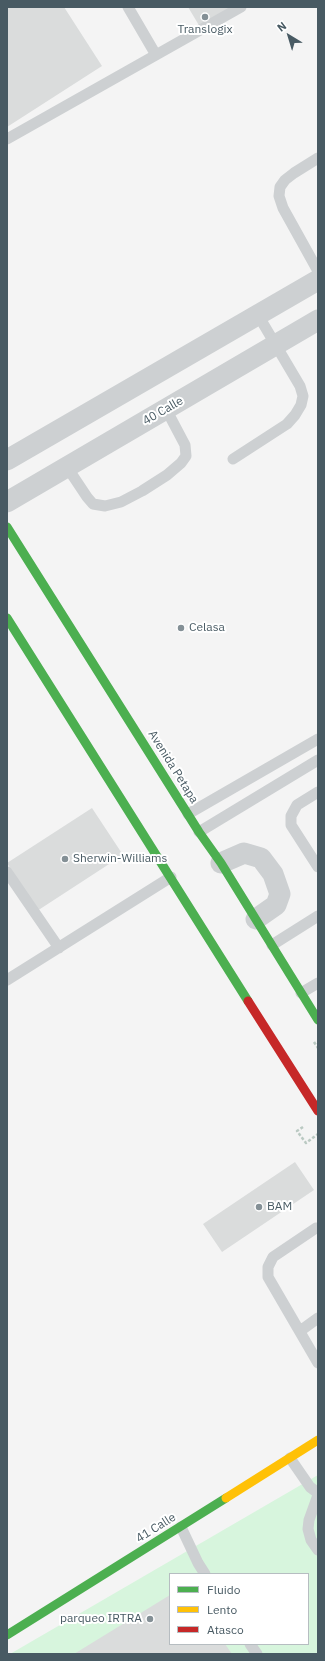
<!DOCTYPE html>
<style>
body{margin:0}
#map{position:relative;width:325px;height:1661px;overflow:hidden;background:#f4f4f4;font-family:"IBM Plex Sans",sans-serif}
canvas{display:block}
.frame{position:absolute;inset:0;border:8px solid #485a63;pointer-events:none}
.legend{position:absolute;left:169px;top:1573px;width:140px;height:72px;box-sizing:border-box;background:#fff;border:1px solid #b6bdc1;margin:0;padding:5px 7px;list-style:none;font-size:12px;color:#485a63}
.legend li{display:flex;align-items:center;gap:8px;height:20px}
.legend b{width:20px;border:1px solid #b6bdc1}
.north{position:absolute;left:269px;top:16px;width:40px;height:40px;-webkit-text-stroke:3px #fff;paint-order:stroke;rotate:322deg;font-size:11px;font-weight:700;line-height:16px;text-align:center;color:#485a63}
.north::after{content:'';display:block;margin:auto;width:14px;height:18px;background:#485a63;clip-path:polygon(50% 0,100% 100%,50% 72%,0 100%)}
</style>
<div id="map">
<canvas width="325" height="1661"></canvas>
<div class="frame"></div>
<ul class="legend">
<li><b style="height:5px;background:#4caf50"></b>Fluido</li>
<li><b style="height:5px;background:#ffc107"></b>Lento</li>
<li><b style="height:5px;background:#c62828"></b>Atasco</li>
</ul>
<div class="north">N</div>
</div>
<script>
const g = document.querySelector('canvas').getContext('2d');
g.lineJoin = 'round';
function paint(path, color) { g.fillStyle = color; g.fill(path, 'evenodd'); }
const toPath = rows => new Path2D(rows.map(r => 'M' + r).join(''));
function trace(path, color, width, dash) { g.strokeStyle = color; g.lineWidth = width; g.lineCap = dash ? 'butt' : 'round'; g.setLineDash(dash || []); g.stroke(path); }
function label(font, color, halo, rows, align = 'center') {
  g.font = font + ' "IBM Plex Sans",sans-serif'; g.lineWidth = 4; g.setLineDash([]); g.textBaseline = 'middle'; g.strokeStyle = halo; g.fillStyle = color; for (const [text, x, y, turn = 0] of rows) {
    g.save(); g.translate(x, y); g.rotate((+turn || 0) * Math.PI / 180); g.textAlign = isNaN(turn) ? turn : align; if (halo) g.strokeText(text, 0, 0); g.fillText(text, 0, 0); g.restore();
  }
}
paint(toPath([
 [318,1475,318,1654,10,1654],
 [170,1574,308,1574,308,1644,170,1644]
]), '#d7f5dd');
paint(toPath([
 [7,7,64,7,102,66,7,127],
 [188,7,232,7,200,27],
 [92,808,123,855,37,911,7,863],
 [295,1162,314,1190,222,1252,203,1224],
 [170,1595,170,1644,225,1644,232,1654,74,1654]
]), '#dadcdc');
trace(toPath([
 [314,1042,318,1048],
 [303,1127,297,1131,306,1143,318,1134]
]), '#bac9c2', 2.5, [3, 2]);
trace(toPath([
 [128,7,156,55],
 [7,139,241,7],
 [318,158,294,173,285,180,280,187,279,196,283,208,318,271],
 [233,459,287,424,295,415,301,405,303,396,300,386,258,315],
 [67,467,87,497,93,504,105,506,121,502,142,491,167,475,181,463,186,456,185,445,166,409],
 [318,792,297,805,291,816,291,825,318,867],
 [188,814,318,739],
 [199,832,318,760],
 [7,872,59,948],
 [272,945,318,916],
 [7,980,171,877],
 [301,993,318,983],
 [316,1228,273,1257,268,1267,268,1277,318,1363],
 [300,1331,318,1318],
 [290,1458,310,1487,318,1493],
 [318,1495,309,1520,308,1529,311,1540,318,1550],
 [181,1527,198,1563,205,1574],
 [250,1644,257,1654]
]), '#cdd0d2', 11);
trace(toPath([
 [7,460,318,280],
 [7,502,318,320],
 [221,863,244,853,261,858,273,874,280,894,276,905,256,919]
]), '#cdd0d2', 21);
trace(toPath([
 [7,527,199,832,221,863,318,1020],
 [7,618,248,1001],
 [7,1635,226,1498]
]), '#4caf50', 9);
trace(toPath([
 [226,1498,318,1440]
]), '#ffc107', 9);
trace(toPath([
 [248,1001,318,1111]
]), '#c62828', 9);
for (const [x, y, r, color] of [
 [205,17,4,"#849096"],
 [181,628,4,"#849096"],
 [65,859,4,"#849096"],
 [259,1207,4,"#849096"],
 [150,1619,4,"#849096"]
]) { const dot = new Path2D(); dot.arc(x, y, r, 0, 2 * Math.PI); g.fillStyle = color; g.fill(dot); trace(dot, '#fff', 1.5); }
label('12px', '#485a63', '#fff', [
 ["Translogix",205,30,"center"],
 ["Celasa",189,628],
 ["Sherwin-Williams",73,859],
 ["BAM",267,1207],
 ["parqueo IRTRA",142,1619,"right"]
], 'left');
label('12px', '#485a63', '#fff', [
 ["40 Calle",163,411,-30],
 ["Avenida Petapa",173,767,58],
 ["41 Calle",156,1528,-32]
]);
</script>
